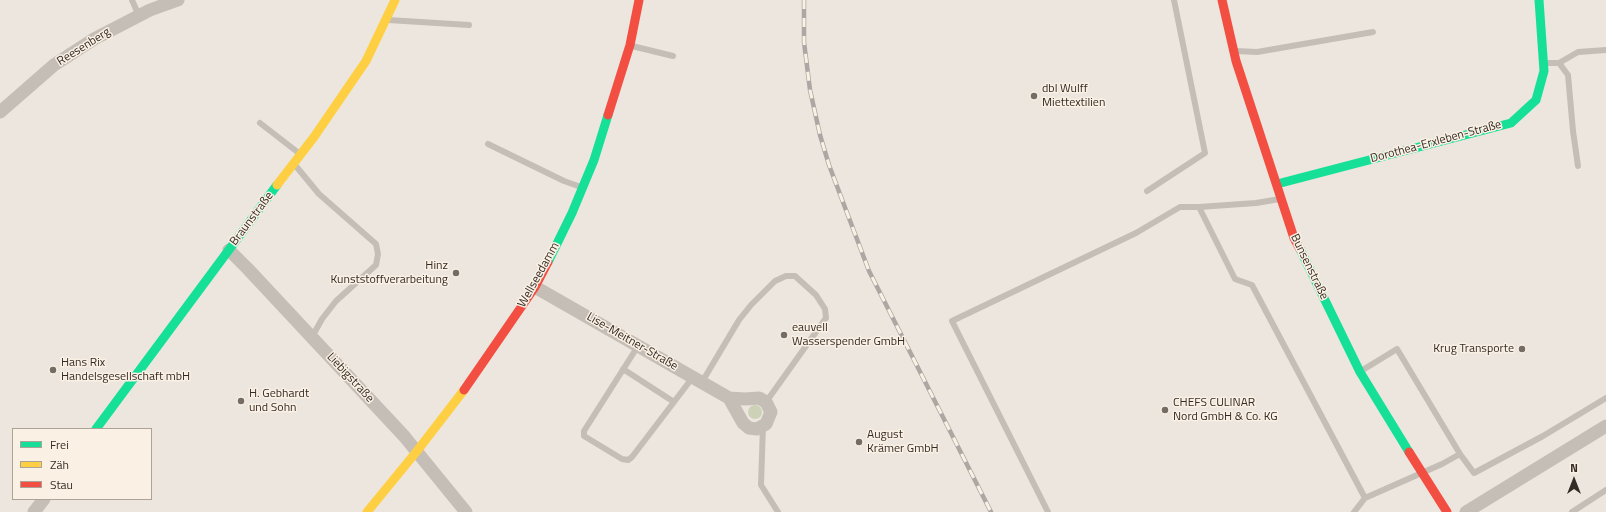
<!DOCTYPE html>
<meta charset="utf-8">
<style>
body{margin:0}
#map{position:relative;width:1606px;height:512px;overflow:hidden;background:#ece6de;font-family:"Titillium Web",sans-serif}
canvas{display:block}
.legend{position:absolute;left:12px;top:428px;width:140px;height:72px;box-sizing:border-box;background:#faf1e4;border:1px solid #aba298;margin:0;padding:5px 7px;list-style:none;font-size:12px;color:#352b26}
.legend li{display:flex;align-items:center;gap:8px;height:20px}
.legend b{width:20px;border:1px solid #aba298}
.north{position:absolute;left:1554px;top:460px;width:40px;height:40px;-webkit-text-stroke:3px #faf1e4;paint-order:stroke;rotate:0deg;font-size:11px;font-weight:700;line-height:16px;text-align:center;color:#352b26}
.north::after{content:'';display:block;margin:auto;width:14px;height:18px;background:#352b26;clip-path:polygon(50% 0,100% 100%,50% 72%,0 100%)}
</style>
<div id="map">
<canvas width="1606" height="512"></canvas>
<ul class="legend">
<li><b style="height:5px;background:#16e098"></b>Frei</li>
<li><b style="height:5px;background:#ffcf43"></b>Zäh</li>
<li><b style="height:5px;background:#f24e42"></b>Stau</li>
</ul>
<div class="north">N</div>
</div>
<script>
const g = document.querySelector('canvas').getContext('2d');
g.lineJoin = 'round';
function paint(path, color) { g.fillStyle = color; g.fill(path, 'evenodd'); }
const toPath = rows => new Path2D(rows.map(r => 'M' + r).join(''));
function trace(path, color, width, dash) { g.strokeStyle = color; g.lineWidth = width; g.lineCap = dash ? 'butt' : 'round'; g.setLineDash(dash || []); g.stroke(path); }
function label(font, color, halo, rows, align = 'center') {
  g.font = font + ' "Titillium Web",sans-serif'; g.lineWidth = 3; g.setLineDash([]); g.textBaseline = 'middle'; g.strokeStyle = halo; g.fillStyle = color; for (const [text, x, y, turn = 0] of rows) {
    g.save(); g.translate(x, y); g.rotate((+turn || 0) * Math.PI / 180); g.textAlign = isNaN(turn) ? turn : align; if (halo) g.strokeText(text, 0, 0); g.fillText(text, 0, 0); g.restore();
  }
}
paint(toPath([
 '748 412a7 7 0 1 1 14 0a7 7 0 1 1-14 0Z'
]), '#ccd2b8');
trace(toPath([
 [132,0,139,16],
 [388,20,469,25],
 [632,46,673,56],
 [1236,51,1257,52,1373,32],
 [1545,63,1559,63,1578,52,1606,50],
 [1559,63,1568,75,1573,131,1578,166],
 [260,123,300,154],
 [488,144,564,181,581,187],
 [295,165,319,194,376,244,378,254,376,265,336,301,322,319,312,337],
 [1147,191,1205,153,1174,0],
 [1280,199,1256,203,1199,207,1235,279,1252,285,1365,498],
 [638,346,584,431,584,436,622,459,628,460,632,457,693,377],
 [623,369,674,402],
 [702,382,739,320,751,305,775,281,786,276,795,276,816,295,825,309,826,318,766,402],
 [763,426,761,485,778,512],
 [1460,454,1474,473,1543,436,1606,398],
 [1048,512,952,321,1136,233,1180,207,1199,207],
 [1354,512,1365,498,1442,464,1460,454,1397,349,1361,371],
 [1572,512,1606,490]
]), '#c5beb7', 6);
trace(toPath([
 [0,112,54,65,94,39,150,10,178,0],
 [229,250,248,269,404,436,466,512],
 [535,287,729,398,743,423,749,428,757,429,766,424,771,412,766,402,759,398,745,399,729,398],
 [34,512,44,499],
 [1466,512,1606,426]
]), '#c5beb7', 13);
trace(toPath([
 [1277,184,1511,123,1536,100,1544,71,1539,0],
 [1300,249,1360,372,1409,452],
 [548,262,572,213,594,160,608,115],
 [96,429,277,185]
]), '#16e098', 9);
trace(toPath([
 [277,185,314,137,366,61,395,0],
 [367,512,417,451,464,390]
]), '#ffcf43', 9);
trace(toPath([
 [1222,0,1236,61,1294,238,1300,249],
 [608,115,630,45,639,0],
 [464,390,535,287,548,262],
 [1409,452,1447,512]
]), '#f24e42', 9);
const rail = toPath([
 [804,0,804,42,810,90,820,135,829,165,869,271,991,512]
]);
trace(rail, '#aca7a2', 4.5);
trace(rail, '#faf1e4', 3, [9]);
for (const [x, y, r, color] of [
 [1034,96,4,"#756c66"],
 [456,273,4,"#756c66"],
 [784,335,4,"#756c66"],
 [1522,349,4,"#756c66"],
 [53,370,4,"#756c66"],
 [241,401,4,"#756c66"],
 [1165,410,4,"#756c66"],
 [859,442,4,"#756c66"]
]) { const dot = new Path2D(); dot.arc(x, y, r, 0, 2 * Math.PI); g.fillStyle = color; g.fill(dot); trace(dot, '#faf1e4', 1.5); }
label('12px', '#352b26', '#faf1e4', [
 ["Reesenberg",84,47,-32],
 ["Dorothea-Erxleben-Straße",1436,142,-15],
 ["Braunstraße",252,219,-53],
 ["Bunsenstraße",1309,267,64],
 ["Wellseedamm",539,275,-61],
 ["Lise-Meitner-Straße",632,342,30],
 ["Liebigstraße",350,378,47]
]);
label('12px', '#352b26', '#faf1e4', [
 ["dbl Wulff",1042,89],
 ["Miettextilien",1042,103],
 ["Hinz",448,266,"right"],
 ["Kunststoffverarbeitung",448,280,"right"],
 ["eauvell",792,328],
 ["Wasserspender GmbH",792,342],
 ["Krug Transporte",1514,349,"right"],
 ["Hans Rix",61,363],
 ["Handelsgesellschaft mbH",61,377],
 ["H. Gebhardt",249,394],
 ["und Sohn",249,408],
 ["CHEFS CULINAR",1173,403],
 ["Nord GmbH & Co. KG",1173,417],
 ["August",867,435],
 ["Krämer GmbH",867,449]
], 'left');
</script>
